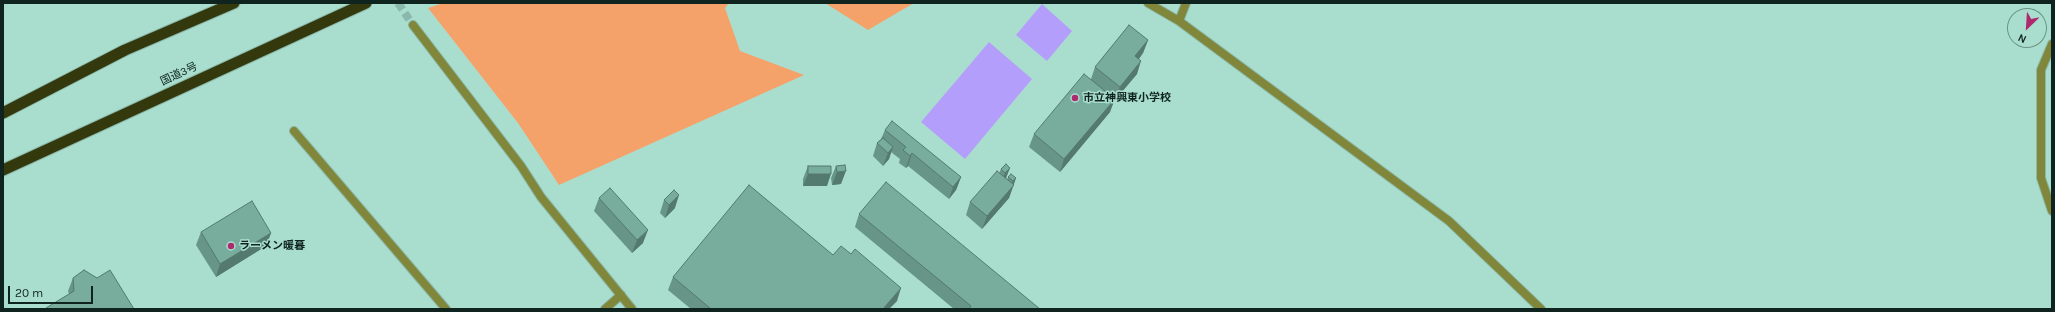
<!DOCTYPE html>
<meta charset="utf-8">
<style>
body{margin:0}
#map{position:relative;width:2055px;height:312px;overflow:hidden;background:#a9dece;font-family:Karla,sans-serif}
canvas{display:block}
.frame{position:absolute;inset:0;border:4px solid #0f241e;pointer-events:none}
.north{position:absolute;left:2007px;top:8px;width:40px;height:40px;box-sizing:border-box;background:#a9dece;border:1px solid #6b9488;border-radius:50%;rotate:205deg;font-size:11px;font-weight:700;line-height:16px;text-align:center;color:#0f241e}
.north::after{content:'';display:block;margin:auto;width:14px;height:18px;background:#af296e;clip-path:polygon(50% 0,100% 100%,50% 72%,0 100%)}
.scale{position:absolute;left:8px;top:286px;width:85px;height:18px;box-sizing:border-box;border:2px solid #0f241e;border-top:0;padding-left:5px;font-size:12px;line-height:14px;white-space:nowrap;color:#0f241e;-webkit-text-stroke:3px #a9dece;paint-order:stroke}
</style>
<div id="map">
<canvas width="2055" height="312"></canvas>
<div class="frame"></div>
<div class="north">N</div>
<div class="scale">20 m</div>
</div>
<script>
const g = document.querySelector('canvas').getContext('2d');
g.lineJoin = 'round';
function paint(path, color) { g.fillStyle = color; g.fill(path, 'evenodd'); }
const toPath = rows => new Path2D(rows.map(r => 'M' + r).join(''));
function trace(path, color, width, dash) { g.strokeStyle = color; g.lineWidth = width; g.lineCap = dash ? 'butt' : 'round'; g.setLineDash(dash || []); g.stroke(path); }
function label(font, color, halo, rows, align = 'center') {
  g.font = font + ' Karla,"Noto Sans JP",sans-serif'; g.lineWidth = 3; g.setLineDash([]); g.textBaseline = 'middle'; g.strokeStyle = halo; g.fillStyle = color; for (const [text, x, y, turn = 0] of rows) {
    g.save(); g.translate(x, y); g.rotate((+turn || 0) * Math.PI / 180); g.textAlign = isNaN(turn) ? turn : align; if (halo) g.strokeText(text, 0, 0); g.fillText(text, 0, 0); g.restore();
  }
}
paint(toPath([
 [443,3,729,3,725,8,740,51,804,75,559,185,518,123,428,8],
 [825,3,914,3,868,30]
]), '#f5a26a');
paint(toPath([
 [1042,4,1072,31,1047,61,1016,35],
 [989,42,1032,79,965,159,921,122]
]), '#b49efb');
trace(toPath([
 [398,3,413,25]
]), '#8ab9ab', 8, [8, 4]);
const minor = toPath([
 [1148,3,1179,21,1449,221,1541,309],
 [1179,21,1186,3],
 [413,25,521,166,541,197,632,309],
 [2052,44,2041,70,2041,178,2052,211],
 [294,131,446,309]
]);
const tertiary = toPath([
 [605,309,621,295]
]);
const trunk = toPath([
 [3,113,125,50,234,3],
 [3,170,366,3]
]);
trace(minor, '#8ab9ab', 10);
trace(tertiary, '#8ab9ab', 10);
trace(trunk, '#8ab9ab', 13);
trace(minor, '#80873a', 8);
trace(tertiary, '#80873a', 8);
trace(trunk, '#34380d', 11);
paint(toPath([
 [1148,40,1143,53,1139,59,1137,74,1115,100,1114,99,1110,112,1060,172,1029,147,1034,134,1091,79,1095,67],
 [885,130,961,177,956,190,949,199,908,166,906,168,899,163,900,159,891,152,889,159,883,166,873,156,877,143,881,139],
 [1006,164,1006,179,1007,180,1008,177,1016,178,1009,198,982,229,966,215,970,202,999,173,1001,169],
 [808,166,827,186,803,186,803,179],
 [836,166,841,184,832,185,831,178],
 [599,198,643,243,632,253,594,211],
 [664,200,675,208,665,218,660,213],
 [859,214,1040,309,954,309,855,227],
 [201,232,271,233,266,246,216,277,196,245],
 [833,255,897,301,889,309,691,309,668,290,673,277],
 [73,278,134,309,46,309,46,308,69,294,68,291]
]), '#679587');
paint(toPath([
 [1148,40,1143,53,1131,69,1135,56],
 [1141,61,1137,74,1115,100,1120,87],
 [1115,99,1110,112,1060,172,1064,159],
 [893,147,889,159,883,166,888,153],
 [912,153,908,166,906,168,910,156],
 [1010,168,1005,181,1000,186,1005,173],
 [846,171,841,184,832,185,837,172],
 [808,174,831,174,827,186,803,186],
 [961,177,956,190,949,199,953,187],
 [1016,178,1009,198,982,229,987,216,1009,190,1013,181],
 [679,195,675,208,665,218,669,205],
 [648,230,643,243,632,253,637,240],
 [271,233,266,246,216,277,220,264],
 [901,288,897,301,889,309,883,309]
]), '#54796e');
const building = toPath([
 [1129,25,1148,40,1135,56,1141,61,1120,87,1095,67,1129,25],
 [1084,74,1115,99,1064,159,1034,134,1084,74],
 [892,121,961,177,953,187,912,153,910,156,903,150,906,147,885,130,892,121],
 [883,138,893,147,888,153,877,143,883,138],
 [1006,164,1010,168,1005,173,1001,169,1006,164],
 [845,165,846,171,837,172,836,166,845,165],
 [808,166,831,166,831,174,808,174,808,166],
 [997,171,1014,185,987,216,970,202,997,171],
 [1011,174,1016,178,1013,181,1008,177,1011,174],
 [886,182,1040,309,969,309,971,306,859,214,886,182],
 [749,185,833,255,841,246,851,254,855,249,901,288,883,309,711,309,673,277,749,185],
 [610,188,648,230,637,240,599,198,610,188],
 [674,190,679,195,669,205,664,200,674,190],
 [252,201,271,233,220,264,201,232,252,201],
 [84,270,97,278,110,270,134,309,47,309,46,308,74,291,73,278,84,270]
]);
paint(building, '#78ad9d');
trace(building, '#54796e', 1);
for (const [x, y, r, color] of [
 [1075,98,4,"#af296e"],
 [231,246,4,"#af296e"]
]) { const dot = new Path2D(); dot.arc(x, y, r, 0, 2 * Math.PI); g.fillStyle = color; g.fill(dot); trace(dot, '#a9dece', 1.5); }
label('11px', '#0f241e', '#a9dece', [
 ["国道3号",179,74,-25]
]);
label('bold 11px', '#0f241e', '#a9dece', [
 ["市立神興東小学校",1083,98],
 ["ラーメン暖暮",239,246]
], 'left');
</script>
